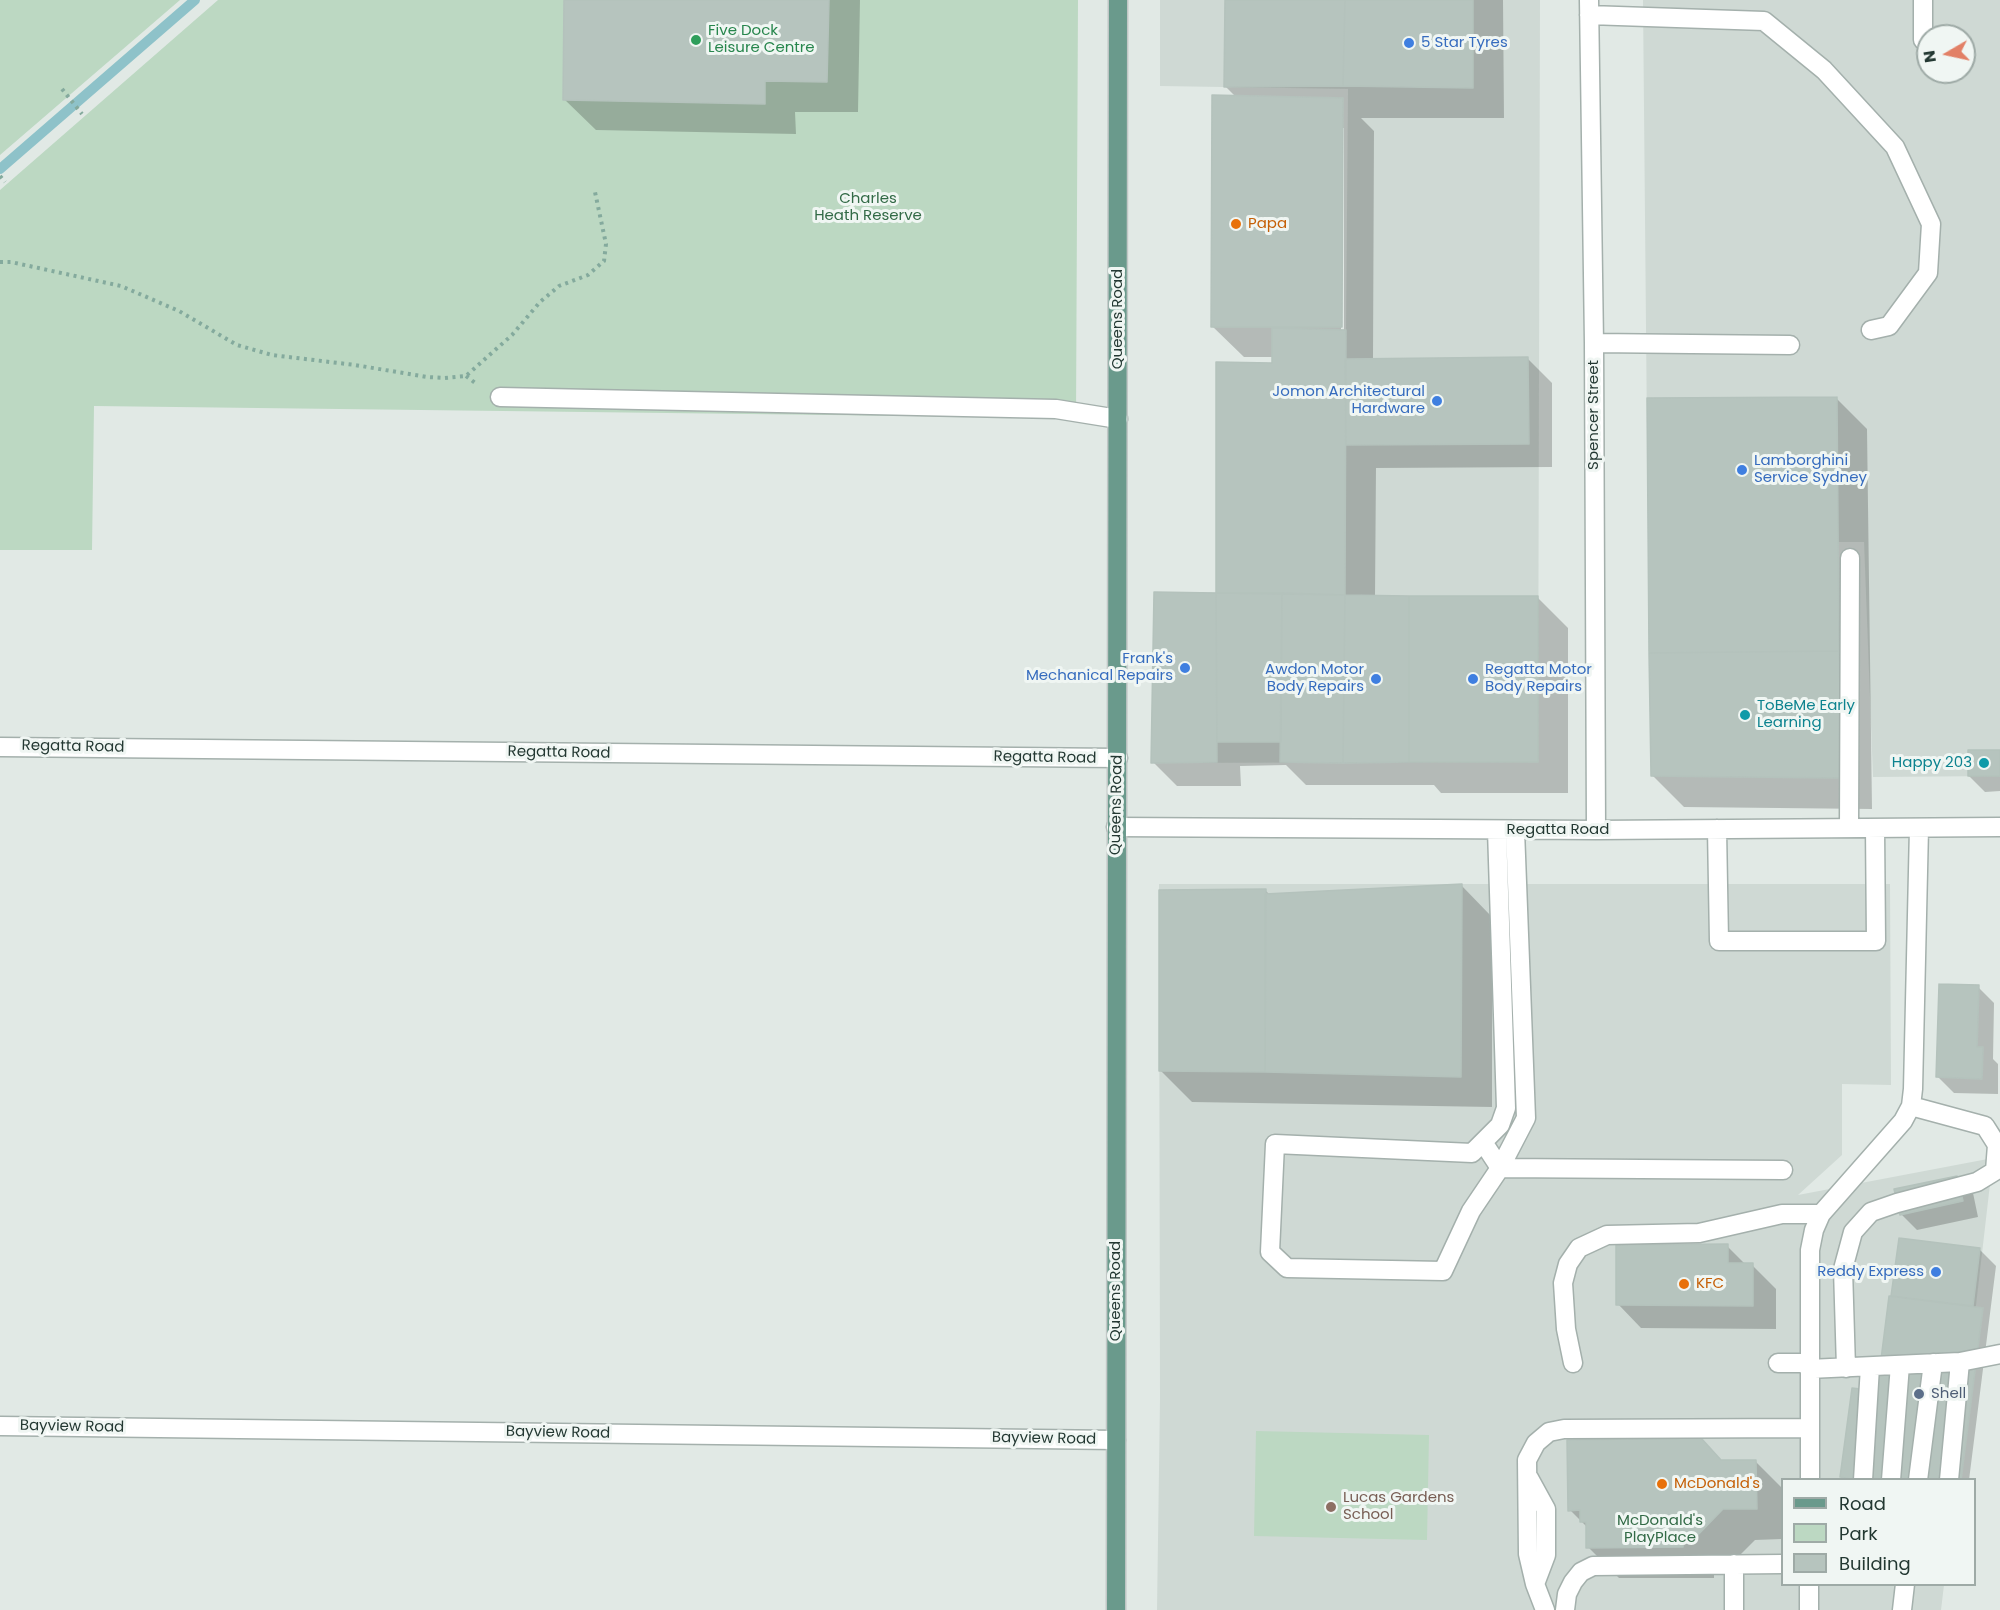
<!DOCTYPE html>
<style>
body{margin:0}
#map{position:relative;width:2000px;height:1610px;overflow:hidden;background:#e1e9e5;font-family:Poppins,sans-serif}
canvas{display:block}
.legend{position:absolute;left:1781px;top:1478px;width:195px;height:108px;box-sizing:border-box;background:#f0f6f3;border:2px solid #9eaaa6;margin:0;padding:8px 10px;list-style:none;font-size:18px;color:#233832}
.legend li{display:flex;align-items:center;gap:12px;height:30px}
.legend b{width:30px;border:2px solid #9eaaa6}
.north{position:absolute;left:1916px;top:24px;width:60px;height:60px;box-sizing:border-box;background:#f0f6f3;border:2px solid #9eaaa6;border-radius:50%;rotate:261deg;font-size:16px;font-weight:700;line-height:24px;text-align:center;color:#233832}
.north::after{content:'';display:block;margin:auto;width:21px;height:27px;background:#e28066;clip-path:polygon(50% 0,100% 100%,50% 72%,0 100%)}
</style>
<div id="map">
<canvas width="2000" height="1610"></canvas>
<ul class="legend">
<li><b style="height:8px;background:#6a9a8c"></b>Road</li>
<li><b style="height:16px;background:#bcd8c2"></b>Park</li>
<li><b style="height:16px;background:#b6c4be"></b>Building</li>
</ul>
<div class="north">N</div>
</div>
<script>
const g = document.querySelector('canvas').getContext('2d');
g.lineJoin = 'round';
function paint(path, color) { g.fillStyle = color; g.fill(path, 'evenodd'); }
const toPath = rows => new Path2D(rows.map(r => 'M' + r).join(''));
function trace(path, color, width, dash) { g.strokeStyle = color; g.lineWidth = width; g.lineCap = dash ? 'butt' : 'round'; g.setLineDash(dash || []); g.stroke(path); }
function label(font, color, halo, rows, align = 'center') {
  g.font = font + ' Poppins,sans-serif'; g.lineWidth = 6; g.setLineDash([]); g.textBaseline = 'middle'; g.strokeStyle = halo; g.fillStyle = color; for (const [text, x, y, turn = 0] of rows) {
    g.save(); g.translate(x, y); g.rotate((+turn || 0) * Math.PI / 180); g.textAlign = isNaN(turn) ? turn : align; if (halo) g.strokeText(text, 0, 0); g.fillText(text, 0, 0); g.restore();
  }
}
paint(toPath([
 [1160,0,1540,0,1538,762,1151,763,1154,592,1282,593,1345,359,1346,330,1348,89,1160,86],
 [1643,0,2000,0,2000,776,1873,777,1864,542,1838,542,1839,651,1649,653],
 [1928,36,1964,36,1964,72,1928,72],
 [1159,884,1890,884,1891,1085,1842,1084,1842,1155,1798,1195,1993,1158,1956,1479,1782,1480,1782,1584,1944,1585,1941,1610,1157,1610,1160,1399]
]), '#cfd9d4');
paint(toPath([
 [0,0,180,0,0,155],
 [218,0,1078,0,1076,418,94,406,92,550,0,550,0,190],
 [1256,1431,1429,1435,1427,1540,1254,1536]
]), '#bcd8c2');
paint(toPath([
 [566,0,860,0,858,112,795,112,796,134,596,130,564,99],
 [1226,0,1503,0,1504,118,1361,118,1374,131,1373,359,1528,359,1552,383,1552,467,1376,468,1375,597,1537,597,1568,628,1568,793,1441,793,1434,785,1306,785,1286,765,1240,766,1241,786,1177,786,1153,762,1155,594,1220,595,1274,364,1274,357,1244,357,1212,326,1236,97,1226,87],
 [1341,128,1344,128,1344,335,1341,335],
 [1836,398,1867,429,1872,809,1684,807,1653,776],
 [2000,752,2000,791,1985,792,1969,776],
 [1461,885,1492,917,1492,1107,1192,1102,1161,1071,1265,890,1270,895],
 [1978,987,1994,1003,1993,1059,1998,1064,1998,1094,1954,1093,1938,1077],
 [1957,1177,1973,1193,1978,1217,1917,1230,1901,1214],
 [1727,1246,1746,1265,1752,1265,1776,1289,1776,1329,1641,1328,1618,1304],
 [1980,1250,1996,1266,1969,1480,1844,1480,1842,1477,1878,1393,1896,1298,1893,1295],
 [1722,1461,1755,1461,1782,1488,1782,1539,1755,1540,1722,1573,1714,1573,1714,1578,1619,1578,1588,1547,1587,1527,1570,1510]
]), '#0003');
trace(toPath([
 [0,169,195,0]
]), '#8ec2c9', 10);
const building = toPath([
 [564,0,829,0,827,82,765,81,765,104,563,100,564,0],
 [1225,0,1345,0,1343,86,1224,87,1225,0],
 [1345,0,1473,0,1473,88,1343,86,1345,0],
 [1212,95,1343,98,1342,327,1211,327,1212,95],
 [1272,328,1346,330,1345,595,1216,593,1216,362,1272,363,1272,328],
 [1528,357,1529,444,1346,445,1345,359,1528,357],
 [1837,397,1839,651,1649,653,1647,398,1837,397],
 [1154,592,1216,593,1217,762,1151,763,1154,592],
 [1216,593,1282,593,1281,742,1217,742,1216,593],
 [1282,593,1345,595,1343,763,1280,762,1282,593],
 [1345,595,1409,596,1409,762,1343,763,1345,595],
 [1409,596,1538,596,1538,762,1409,762,1409,596],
 [1839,651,1842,778,1651,776,1649,653,1839,651],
 [1968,750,2000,750,2000,776,1968,776,1968,750],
 [1462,884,1461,1077,1265,1072,1265,894,1462,884],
 [1266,889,1265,1072,1159,1071,1159,890,1266,889],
 [1939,984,1979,985,1977,1047,1983,1047,1982,1079,1936,1077,1939,984],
 [1957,1176,1963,1201,1900,1215,1894,1189,1957,1176],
 [1899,1238,1980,1248,1973,1306,1891,1296,1899,1238],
 [1728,1244,1728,1263,1753,1263,1753,1306,1616,1305,1616,1245,1728,1244],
 [1889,1296,1983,1308,1961,1480,1856,1480,1840,1477,1852,1388,1877,1391,1889,1296],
 [1701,1438,1721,1460,1756,1460,1757,1509,1723,1509,1691,1542,1683,1543,1683,1547,1586,1548,1586,1522,1580,1522,1580,1510,1568,1511,1567,1440,1701,1438]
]);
paint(building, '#b6c4be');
trace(building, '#b4c2bc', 1.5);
const minor = toPath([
 [1589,0,1594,343,1596,830],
 [1923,0,1923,40],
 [1589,15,1764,21,1824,70,1895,147,1931,224,1928,273,1889,326,1871,330],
 [1594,343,1790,345],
 [500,397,1056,409,1118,419],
 [0,747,1118,758],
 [1116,827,1596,830,2000,827],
 [1849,828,1850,558],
 [1717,829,1719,941,1876,941,1875,828],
 [1497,830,1506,1108,1500,1125,1472,1153,1275,1144,1270,1252,1287,1268,1443,1271,1471,1211,1500,1168,1526,1118,1515,830],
 [1483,1142,1500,1168,1783,1170],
 [1573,1363,1566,1329,1563,1283,1568,1264,1579,1248,1607,1235,1699,1233,1782,1214,1821,1214],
 [1778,1363,1810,1363],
 [1846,1368,1843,1269,1853,1232,1871,1212,1897,1203,1977,1182,1995,1171,1997,1145,1985,1126,1911,1106],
 [1809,1369,1960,1362,2000,1354],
 [0,1426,1116,1440],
 [1529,1478,1546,1509,1546,1555,1535,1584],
 [1810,1480,1810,1250,1814,1230,1821,1214,1903,1121,1911,1106,1913,1089,1919,828],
 [1863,1480,1870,1367],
 [1891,1480,1900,1365],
 [1918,1480,1933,1363],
 [1949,1480,1960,1362],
 [1734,1564,1734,1610],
 [1545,1610,1535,1584,1528,1554,1527,1460,1536,1443,1549,1432,1564,1429,1810,1428],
 [1565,1610,1567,1594,1573,1582,1581,1572,1593,1566,1782,1564],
 [1809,1610,1809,1584],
 [1902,1610,1905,1584]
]);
const major = toPath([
 [1116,1610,1118,0]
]);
trace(minor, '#a4b0ac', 21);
trace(major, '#c1c7c6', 21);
trace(toPath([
 [62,89,82,114],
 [0,176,5,182],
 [0,262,11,262,121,286,179,311,237,345,272,355,355,365,427,377,444,378,466,376,512,335,540,302,559,286,588,275,604,261,606,244,595,192],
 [466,376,478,385]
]), '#84aa9d', 4, [3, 4.5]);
trace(minor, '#fff', 18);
trace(major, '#6a9a8c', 18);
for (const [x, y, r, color] of [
 [696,40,6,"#2e9e5b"],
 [1409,43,6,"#3f7fe0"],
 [1236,224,6,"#e8710a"],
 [1437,401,6,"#3f7fe0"],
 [1742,470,6,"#3f7fe0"],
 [1185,668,6,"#3f7fe0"],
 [1376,679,6,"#3f7fe0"],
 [1473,679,6,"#3f7fe0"],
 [1745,715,6,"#0f9aa8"],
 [1984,763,6,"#0f9aa8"],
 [1936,1272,6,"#3f7fe0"],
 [1684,1284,6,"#e8710a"],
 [1919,1394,6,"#5c6f8a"],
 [1662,1484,6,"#e8710a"],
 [1331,1507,6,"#8d6e63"]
]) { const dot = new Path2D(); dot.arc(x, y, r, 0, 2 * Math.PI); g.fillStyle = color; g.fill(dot); trace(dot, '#f0f6f3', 2); }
label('15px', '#27864d', '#f0f6f3', [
 ["Five Dock",708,31],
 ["Leisure Centre",708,48]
], 'left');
label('15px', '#366cbe', '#f0f6f3', [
 ["5 Star Tyres",1421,43,"left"],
 ["Jomon Architectural",1425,392],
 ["Hardware",1425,409],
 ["Lamborghini",1754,461,"left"],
 ["Service Sydney",1754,478,"left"],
 ["Frank's",1173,659],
 ["Mechanical Repairs",1173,676],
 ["Awdon Motor",1364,670],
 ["Body Repairs",1364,687],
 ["Regatta Motor",1485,670,"left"],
 ["Body Repairs",1485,687,"left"],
 ["Reddy Express",1924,1272]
], 'right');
label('15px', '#326a46', '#f0f6f3', [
 ["Charles",868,199],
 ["Heath Reserve",868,216],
 ["McDonald's",1660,1521],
 ["PlayPlace",1660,1538]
]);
label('15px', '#c56008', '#f0f6f3', [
 ["Papa",1248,224],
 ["KFC",1696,1284],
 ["McDonald's",1674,1484]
], 'left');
label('15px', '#233832', '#f0f6f3', [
 ["Queens Road",1118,319,-90],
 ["Spencer Street",1594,415,-90],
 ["Regatta Road",73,747,1],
 ["Regatta Road",559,753,1],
 ["Regatta Road",1045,758,1],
 ["Queens Road",1117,805,-89],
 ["Regatta Road",1558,830],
 ["Queens Road",1116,1291,-90],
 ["Bayview Road",72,1427,1],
 ["Bayview Road",558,1433,1],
 ["Bayview Road",1044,1439,1]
]);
label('15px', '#0d838f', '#f0f6f3', [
 ["ToBeMe Early",1757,706],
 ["Learning",1757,723],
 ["Happy 203",1972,763,"right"]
], 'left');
label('15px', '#4e5e75', '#f0f6f3', [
 ["Shell",1931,1394]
], 'left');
label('15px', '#785e54', '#f0f6f3', [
 ["Lucas Gardens",1343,1498],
 ["School",1343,1515]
], 'left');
</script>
